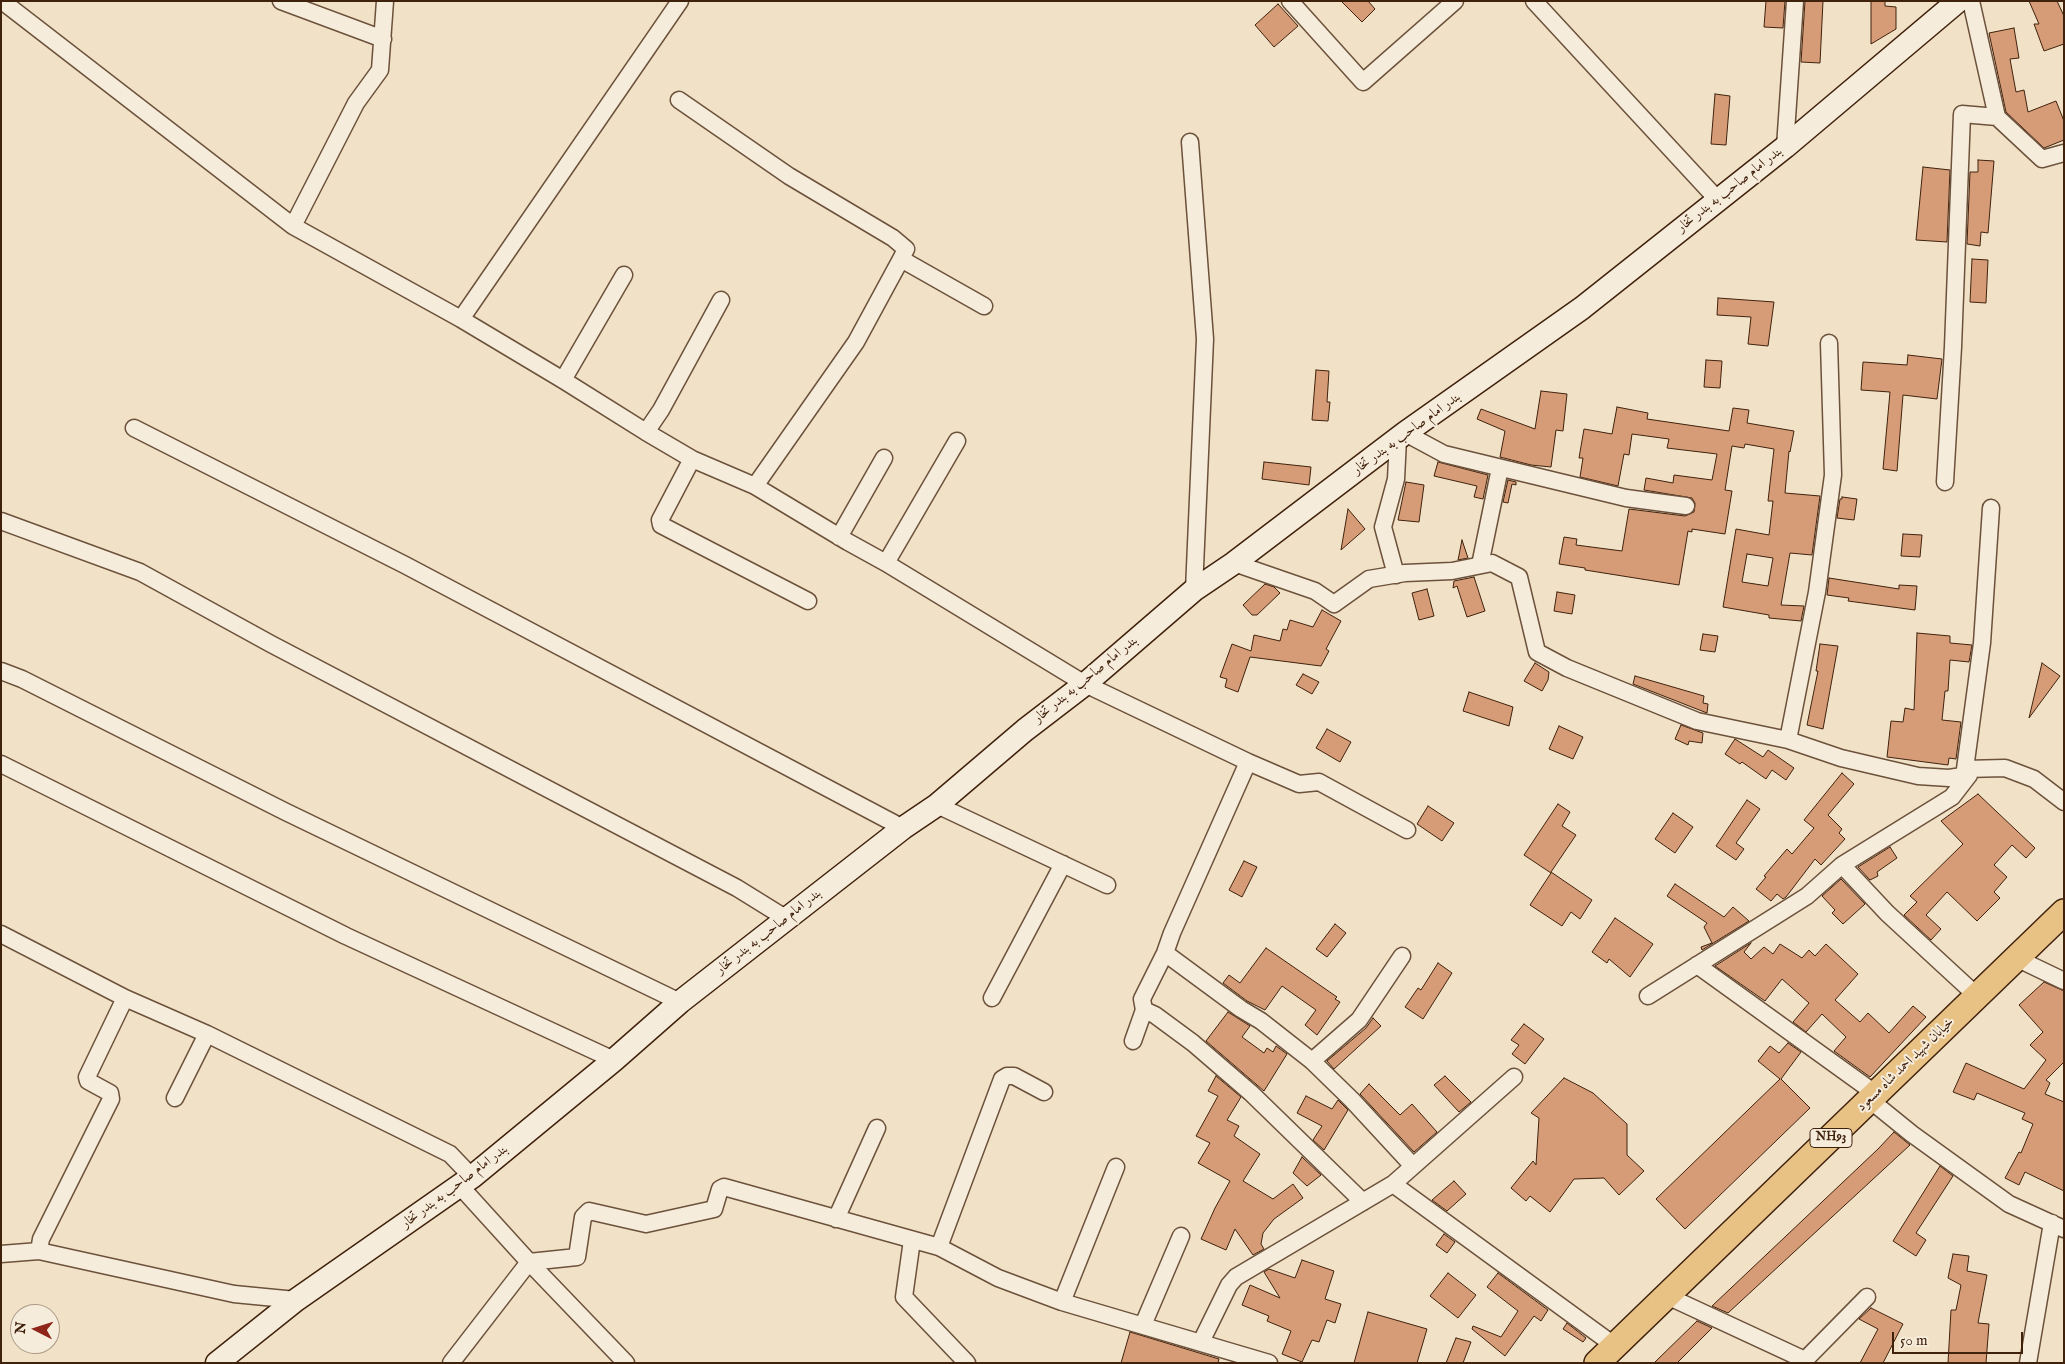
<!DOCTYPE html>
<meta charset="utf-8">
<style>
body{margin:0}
#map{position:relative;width:2065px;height:1364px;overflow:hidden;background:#f1e2c7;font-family:"IM FELL English",serif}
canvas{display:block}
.frame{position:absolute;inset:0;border:2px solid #40210c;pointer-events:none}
.north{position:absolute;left:10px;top:1304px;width:50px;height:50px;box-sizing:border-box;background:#f6ecdb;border:1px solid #ad9b88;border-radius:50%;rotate:275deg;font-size:14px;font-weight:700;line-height:20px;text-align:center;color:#40210c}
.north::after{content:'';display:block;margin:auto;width:18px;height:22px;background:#8f2418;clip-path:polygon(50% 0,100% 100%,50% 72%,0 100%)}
.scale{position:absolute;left:1892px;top:1332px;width:131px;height:22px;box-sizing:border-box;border:2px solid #40210c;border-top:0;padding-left:6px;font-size:15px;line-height:18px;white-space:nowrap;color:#40210c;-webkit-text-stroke:4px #f6ecdb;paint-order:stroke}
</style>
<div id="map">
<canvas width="2065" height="1364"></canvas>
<div class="frame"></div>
<div class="north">N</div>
<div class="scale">50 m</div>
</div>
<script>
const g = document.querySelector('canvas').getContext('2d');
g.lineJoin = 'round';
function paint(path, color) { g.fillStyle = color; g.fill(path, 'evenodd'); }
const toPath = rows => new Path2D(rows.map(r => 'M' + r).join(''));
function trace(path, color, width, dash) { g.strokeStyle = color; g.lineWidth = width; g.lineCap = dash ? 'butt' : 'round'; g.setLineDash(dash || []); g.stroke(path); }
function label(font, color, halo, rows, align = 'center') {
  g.font = font + ' "IM FELL English",Amiri,serif'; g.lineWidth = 4; g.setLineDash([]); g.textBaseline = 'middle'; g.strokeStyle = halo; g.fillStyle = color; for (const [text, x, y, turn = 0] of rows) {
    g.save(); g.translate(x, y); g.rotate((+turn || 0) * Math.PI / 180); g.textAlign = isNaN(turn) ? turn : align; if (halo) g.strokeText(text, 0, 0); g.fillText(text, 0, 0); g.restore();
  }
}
const building = toPath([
 [1341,1,1368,1,1375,9,1362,22,1341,1],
 [1766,1,1785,1,1783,28,1764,27,1766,1],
 [1805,1,1823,1,1820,63,1801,62,1805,1],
 [1871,1,1885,1,1885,6,1896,7,1896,29,1871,44,1871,1],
 [2029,1,2057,1,2064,16,2064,44,2044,51,2034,24,2039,24,2029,1],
 [1278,4,1298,26,1274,47,1255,25,1278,4],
 [2014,28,2019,58,2010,59,2016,92,2024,90,2028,112,2056,101,2064,121,2064,140,2044,148,2006,112,1989,33,2014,28],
 [1715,94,1730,96,1726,145,1711,144,1715,94],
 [1978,160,1994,161,1988,233,1981,232,1980,246,1967,244,1970,172,1978,172,1978,160],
 [1923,167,1950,170,1947,242,1916,240,1923,167],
 [1972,259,1988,260,1986,303,1970,302,1972,259],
 [1718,298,1774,302,1768,346,1748,344,1751,317,1717,315,1718,298],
 [1908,355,1942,359,1937,399,1903,395,1897,471,1883,469,1890,392,1861,390,1863,362,1907,365,1908,355],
 [1706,360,1722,361,1720,388,1704,387,1706,360],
 [1316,370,1329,371,1327,402,1330,402,1328,421,1312,420,1316,370],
 [1541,391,1567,394,1563,431,1556,430,1551,467,1531,465,1500,457,1505,431,1477,419,1481,409,1535,429,1541,391],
 [1617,407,1648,413,1647,419,1729,431,1733,408,1749,410,1747,423,1794,431,1790,452,1789,451,1785,493,1820,496,1812,555,1790,553,1781,605,1804,606,1801,621,1769,618,1769,615,1723,607,1736,529,1769,535,1773,501,1768,501,1774,449,1745,444,1744,448,1732,446,1725,490,1732,491,1725,534,1692,529,1692,532,1688,531,1679,585,1585,570,1585,568,1559,564,1564,537,1577,539,1576,545,1622,551,1629,509,1685,516,1694,512,1695,503,1692,498,1644,490,1646,478,1673,483,1674,475,1712,480,1717,454,1667,448,1669,439,1632,434,1629,455,1624,454,1618,486,1580,477,1583,458,1579,458,1584,429,1612,434,1617,407],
 [1747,554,1773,558,1768,586,1742,582,1747,554],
 [1264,462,1311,467,1309,485,1262,479,1264,462],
 [1438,462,1488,475,1483,499,1474,497,1477,486,1434,476,1438,462],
 [1508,480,1516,482,1516,485,1512,484,1508,503,1503,502,1508,480],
 [1406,482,1424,485,1419,522,1398,520,1406,482],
 [1842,497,1857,499,1854,520,1837,518,1840,499,1842,499,1842,497],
 [1348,509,1365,529,1341,550,1348,509],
 [1903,534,1922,535,1920,557,1901,556,1903,534],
 [1462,540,1468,558,1458,560,1462,540],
 [1474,577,1485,611,1467,617,1457,586,1453,588,1454,581,1474,577],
 [1829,578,1899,589,1899,585,1917,586,1915,610,1848,601,1849,598,1827,595,1829,578],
 [1265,584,1274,587,1280,593,1257,615,1252,615,1243,605,1265,584],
 [1427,589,1434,616,1419,620,1412,593,1427,589],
 [1557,592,1575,595,1572,614,1554,611,1557,592],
 [1322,610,1341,621,1326,649,1329,651,1321,666,1250,657,1238,692,1225,687,1227,679,1220,677,1232,644,1251,651,1254,635,1280,641,1283,629,1287,630,1290,620,1313,627,1322,610],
 [1917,633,1950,636,1950,643,1972,645,1969,662,1950,660,1948,691,1945,691,1942,720,1961,722,1956,759,1949,758,1948,765,1887,757,1891,721,1903,722,1905,708,1914,710,1917,633],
 [1703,634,1718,636,1715,652,1700,650,1703,634],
 [1820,644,1838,646,1823,729,1807,725,1818,671,1816,671,1820,644],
 [1535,663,1549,672,1548,680,1542,691,1524,681,1535,663],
 [2042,663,2060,676,2029,718,2042,663],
 [1303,674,1319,682,1312,694,1296,685,1303,674],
 [1635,676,1704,696,1703,703,1708,704,1707,713,1633,684,1635,676],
 [1469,692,1513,707,1509,726,1463,711,1469,692],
 [1681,725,1703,733,1702,743,1689,741,1688,745,1675,739,1681,725],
 [1559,726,1583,737,1573,759,1549,749,1559,726],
 [1327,729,1351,742,1340,762,1316,748,1327,729],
 [1735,739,1763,757,1768,750,1794,768,1786,780,1772,770,1766,779,1742,762,1740,764,1725,754,1735,739],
 [1842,773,1854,784,1828,815,1842,829,1839,833,1845,839,1821,865,1815,859,1786,897,1783,899,1777,894,1771,901,1756,889,1766,877,1764,876,1787,849,1792,854,1814,828,1804,820,1842,773],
 [1978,794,2035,848,2026,858,2012,845,1994,865,2007,877,1994,892,2000,898,1977,921,1947,892,1926,915,1941,929,1931,940,1904,915,1917,902,1910,896,1963,844,1941,821,1978,794],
 [1747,800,1760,809,1736,843,1744,849,1736,860,1716,846,1747,800],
 [1558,804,1570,812,1562,826,1576,835,1551,872,1592,900,1580,919,1571,912,1562,926,1530,905,1551,873,1524,855,1558,804],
 [1428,806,1454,823,1442,841,1417,824,1428,806],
 [1673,813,1693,827,1675,853,1655,839,1673,813],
 [1890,847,1897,858,1877,872,1878,876,1870,880,1858,867,1890,847],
 [1244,861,1257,867,1242,897,1229,890,1244,861],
 [1841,879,1865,904,1843,924,1832,913,1835,910,1822,896,1841,879],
 [1675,884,1724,917,1733,907,1749,921,1702,950,1701,947,1712,943,1704,927,1707,923,1667,896,1675,884],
 [1615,918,1653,944,1630,977,1609,959,1607,963,1592,952,1615,918],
 [1335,924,1346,933,1327,957,1316,949,1335,924],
 [1751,943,1744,952,1751,959,1764,947,1773,954,1780,944,1802,958,1809,950,1815,956,1826,944,1858,974,1835,1000,1860,1022,1868,1013,1889,1033,1913,1006,1926,1017,1870,1077,1834,1051,1846,1037,1822,1014,1806,1032,1793,1022,1809,1003,1782,979,1765,1001,1715,966,1751,943],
 [1266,948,1337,997,1335,999,1340,1002,1317,1035,1305,1025,1316,1010,1282,986,1265,1010,1247,1001,1223,983,1229,975,1240,983,1266,948],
 [1438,963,1452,973,1423,1019,1405,1007,1418,988,1421,990,1438,963],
 [2044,982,2064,991,2064,1062,2046,1080,2050,1083,2045,1094,2064,1102,2064,1191,2025,1172,2019,1185,2005,1178,2019,1152,2021,1153,2033,1124,2022,1119,2025,1113,1977,1093,1974,1100,1953,1092,1966,1063,2024,1089,2046,1060,2030,1045,2043,1032,2019,1005,2044,982],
 [1228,1012,1250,1026,1242,1037,1264,1053,1267,1048,1273,1052,1276,1046,1287,1054,1264,1091,1206,1041,1228,1012],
 [1373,1018,1381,1026,1334,1069,1327,1061,1366,1028,1373,1018],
 [1524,1024,1544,1039,1525,1064,1512,1054,1519,1045,1511,1040,1524,1024],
 [1788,1043,1801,1052,1781,1079,1810,1108,1685,1229,1656,1199,1780,1079,1758,1061,1770,1046,1779,1053,1788,1043],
 [1216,1076,1241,1097,1227,1120,1239,1126,1234,1136,1260,1154,1243,1181,1273,1199,1293,1184,1303,1198,1274,1219,1263,1233,1261,1244,1264,1249,1253,1255,1235,1229,1226,1250,1201,1239,1215,1208,1230,1181,1198,1163,1210,1143,1196,1136,1218,1096,1208,1091,1216,1076],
 [1445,1076,1471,1102,1459,1112,1434,1085,1445,1076],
 [1564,1078,1593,1093,1627,1124,1627,1155,1644,1171,1619,1195,1604,1178,1574,1179,1550,1212,1530,1196,1526,1201,1511,1188,1533,1161,1536,1165,1539,1118,1531,1113,1564,1078],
 [1369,1084,1400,1115,1412,1104,1437,1132,1414,1152,1360,1094,1369,1084],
 [1306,1096,1332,1109,1338,1100,1348,1110,1324,1150,1313,1140,1322,1126,1297,1113,1306,1096],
 [1894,1132,1910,1145,1728,1313,1712,1306,1878,1149,1894,1132],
 [1302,1157,1321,1175,1307,1186,1293,1173,1302,1157],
 [1940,1166,1953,1176,1916,1233,1926,1240,1916,1256,1893,1241,1940,1166],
 [1454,1181,1466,1194,1447,1211,1432,1200,1454,1181],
 [1444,1234,1455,1242,1447,1253,1436,1245,1444,1234],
 [1953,1254,1969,1256,1967,1271,1987,1275,1978,1323,1989,1324,1986,1363,1948,1363,1951,1310,1956,1310,1961,1285,1948,1278,1953,1254],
 [1302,1260,1334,1271,1325,1299,1341,1304,1335,1323,1327,1320,1319,1342,1312,1340,1302,1362,1282,1354,1291,1331,1267,1321,1269,1316,1242,1305,1250,1285,1280,1298,1264,1272,1269,1269,1295,1278,1302,1260],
 [1448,1273,1476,1295,1458,1318,1430,1296,1448,1273],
 [1498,1273,1548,1310,1541,1321,1534,1316,1505,1356,1472,1329,1473,1326,1501,1337,1518,1311,1487,1287,1498,1273],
 [1871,1308,1903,1324,1883,1363,1860,1363,1878,1329,1859,1319,1871,1308],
 [1368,1312,1427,1329,1417,1363,1354,1363,1368,1312],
 [1697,1321,1712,1328,1677,1363,1654,1363,1697,1321],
 [1567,1323,1586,1338,1583,1342,1563,1329,1567,1323],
 [1130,1332,1219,1359,1218,1363,1121,1363,1130,1332],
 [1456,1338,1471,1342,1463,1363,1446,1363,1456,1338]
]);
paint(building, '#d59c77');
trace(building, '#40210c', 1);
const street = toPath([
 [2,1,293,226,461,319,563,380,646,432,692,459,755,486,848,542,886,563,1085,684,1248,762,1299,784,1319,782,1407,830],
 [281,1,383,39],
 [1290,1,1363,82,1455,1],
 [1534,1,1717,199],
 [1971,1,1997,117,2042,159,2064,153],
 [679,100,789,176,893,238,906,249,901,259],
 [1190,142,1205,339,1194,590],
 [1785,147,1795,1],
 [293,226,356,103,380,70,385,1],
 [461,319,680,1],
 [563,380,624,275],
 [134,428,405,565,903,828],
 [646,432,661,410,721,300],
 [1405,433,1444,454,1626,498,1686,506],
 [692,459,660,520,661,525,808,601],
 [1945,482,1953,347,1962,114,1997,117],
 [755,486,856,342,901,259,984,306],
 [1,521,140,572,271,644,737,888,787,919],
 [839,537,884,458],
 [886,563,957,441],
 [1234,563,1315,591,1334,604,1369,579,1405,573,1452,571,1492,563,1519,577,1537,652,1567,668,1697,721,1788,740,1841,758,1918,776,1949,778,1969,775,1965,769,2005,768,2034,779,2064,802],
 [1480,565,1500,468],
 [1396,575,1383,527,1396,479,1398,439],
 [1,671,22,679,286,812,680,1002],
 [1788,740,1817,592,1833,475,1829,343],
 [1,764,346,936,614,1060],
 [1965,769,1982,643,1991,508],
 [937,805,1107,885],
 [1842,865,1887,913,1977,996],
 [1,934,125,998,207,1034,450,1154,472,1177],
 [1165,953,1241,1009,1261,1021,1312,1061,1352,1100,1413,1166],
 [2016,958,2064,981],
 [1697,965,1876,1094],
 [1648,996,1807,896,1842,865,1952,797,1969,775],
 [992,998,1063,864],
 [1144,1010,1155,1015,1193,1043,1251,1093,1363,1202],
 [1133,1041,1144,1010,1142,999,1165,953,1172,933,1248,762],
 [1312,1061,1359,1020,1402,956],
 [175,1098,207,1034],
 [1870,1100,1912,1134,2009,1204,2064,1229],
 [1393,1184,1615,1346],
 [460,1186,529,1262,626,1363],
 [836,1219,877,1128],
 [912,1240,904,1297,967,1363],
 [939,1247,1002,1079,1007,1076,1014,1076,1044,1092],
 [39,1251,41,1239,111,1099,110,1093,88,1081,87,1077,125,998],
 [1,1254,39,1251,234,1294,296,1300],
 [1667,1296,1805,1360,1867,1297],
 [1062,1302,1116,1167],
 [1143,1325,1181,1236],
 [1201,1342,1229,1285,1236,1277,1393,1184,1514,1077],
 [451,1363,529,1262,577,1257,583,1217,589,1211,646,1224,714,1209,720,1189,724,1187,939,1247,998,1278,1062,1302,1269,1363],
 [2028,1363,2052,1223]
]);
const secondary = toPath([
 [217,1363,296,1300,472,1177,614,1060,680,1002,903,828,937,805,1025,730,1085,684,1194,590,1234,563,1405,433,1582,308,1785,147,1958,1]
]);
const primary = toPath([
 [1597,1363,2064,912]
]);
trace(street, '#6c513b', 19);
trace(secondary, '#40210c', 25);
trace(primary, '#40210c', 28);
trace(street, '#f6ecdb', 16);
trace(secondary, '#f6ecdb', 22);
trace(primary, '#e8c184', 25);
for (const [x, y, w] of [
 [1831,1138,42]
]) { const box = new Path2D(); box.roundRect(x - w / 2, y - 9.5, w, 19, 4); g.fillStyle = '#f6ecdb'; g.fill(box); trace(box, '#40210c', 1); }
label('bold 12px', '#40210c', null, [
 ["NH93",1831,1138]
]);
label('14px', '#40210c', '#f6ecdb', [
 ["بندر امام صاحب به بندر تخار",1730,190,-38],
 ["بندر امام صاحب به بندر تخار",1407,434,-36],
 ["بندر امام صاحب به بندر تخار",1086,680,-39],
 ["بندر امام صاحب به بندر تخار",769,932,-38],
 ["خیابان شهید احمد شاه مسعود",1906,1065,-44],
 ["بندر امام صاحب به بندر تخار",455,1187,-37]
]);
</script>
